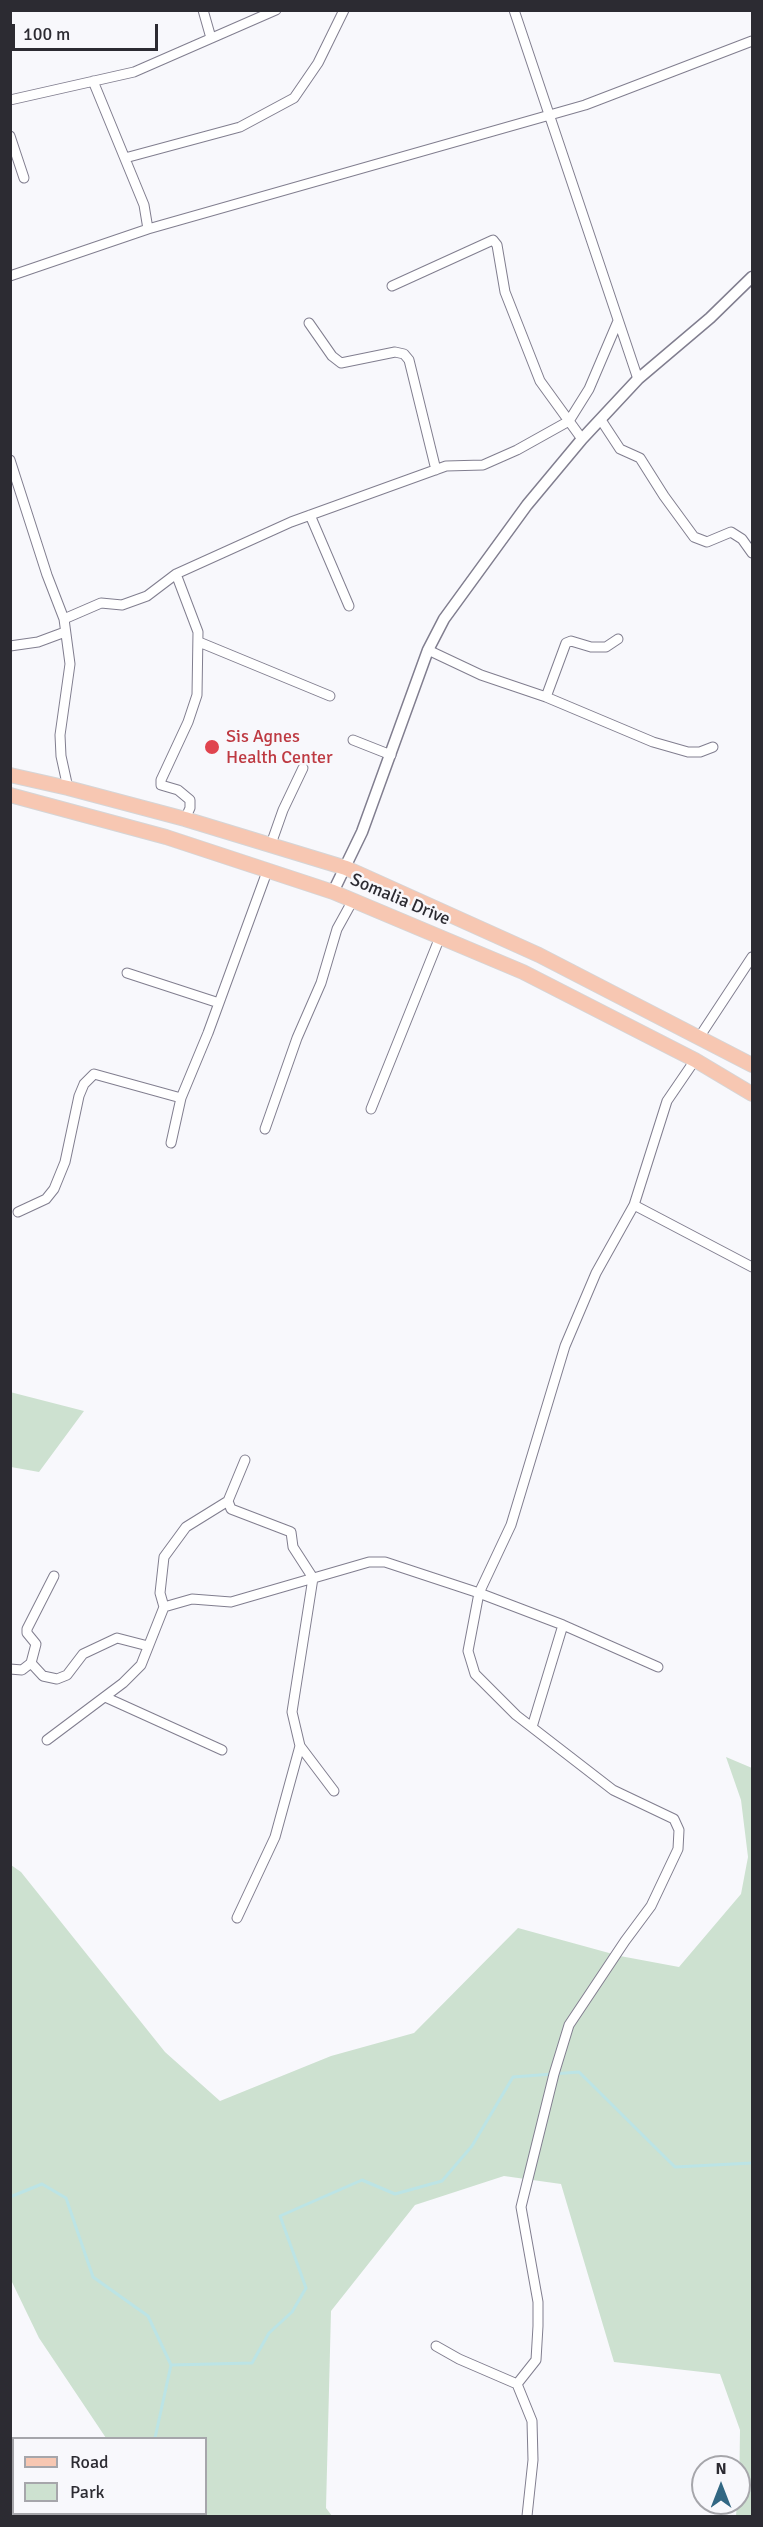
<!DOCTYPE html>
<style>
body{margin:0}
#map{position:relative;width:763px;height:2527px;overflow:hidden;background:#f8f8fc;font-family:Signika,sans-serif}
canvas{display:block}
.frame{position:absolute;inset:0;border:12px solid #2c2b32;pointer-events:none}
.legend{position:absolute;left:12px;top:2437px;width:195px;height:78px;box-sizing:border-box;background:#f8f8fc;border:2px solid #a6a6ab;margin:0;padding:8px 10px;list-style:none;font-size:18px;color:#2c2b32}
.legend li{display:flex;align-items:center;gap:12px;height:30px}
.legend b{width:30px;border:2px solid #a6a6ab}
.north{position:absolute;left:691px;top:2455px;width:60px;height:60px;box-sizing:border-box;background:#f8f8fc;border:2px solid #a6a6ab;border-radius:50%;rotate:0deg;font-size:16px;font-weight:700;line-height:24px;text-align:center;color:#2c2b32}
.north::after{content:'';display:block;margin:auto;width:21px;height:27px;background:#326783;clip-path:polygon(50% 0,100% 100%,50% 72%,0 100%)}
.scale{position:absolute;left:12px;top:24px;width:146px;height:27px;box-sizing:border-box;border:3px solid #2c2b32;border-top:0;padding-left:8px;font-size:18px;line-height:21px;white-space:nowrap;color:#2c2b32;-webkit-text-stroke:4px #f8f8fc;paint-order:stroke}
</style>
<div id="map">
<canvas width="763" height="2527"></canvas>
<div class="frame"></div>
<ul class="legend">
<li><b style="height:8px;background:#f7c7b2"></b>Road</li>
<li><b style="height:16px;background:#cde1d0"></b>Park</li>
</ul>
<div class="north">N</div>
<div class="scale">100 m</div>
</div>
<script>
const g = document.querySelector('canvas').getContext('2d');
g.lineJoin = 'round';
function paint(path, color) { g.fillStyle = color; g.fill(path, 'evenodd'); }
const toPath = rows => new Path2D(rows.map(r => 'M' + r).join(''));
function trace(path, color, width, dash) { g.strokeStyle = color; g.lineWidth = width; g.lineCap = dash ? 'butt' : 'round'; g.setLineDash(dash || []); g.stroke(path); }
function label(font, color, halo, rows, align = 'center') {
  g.font = font + ' Signika,sans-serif'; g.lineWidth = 5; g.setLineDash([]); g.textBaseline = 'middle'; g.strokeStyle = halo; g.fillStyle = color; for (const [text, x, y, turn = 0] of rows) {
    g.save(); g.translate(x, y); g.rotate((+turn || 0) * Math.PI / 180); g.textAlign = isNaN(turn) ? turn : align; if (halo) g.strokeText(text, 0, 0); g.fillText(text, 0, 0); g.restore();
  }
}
paint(toPath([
 [10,1392,84,1411,39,1472,11,1467],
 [726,1757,752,1768,752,2516,736,2516,737,2503,739,2503,740,2430,720,2374,614,2362,561,2184,504,2176,415,2205,331,2311,326,2508,332,2516,61,2516,63,2514,206,2514,206,2438,106,2438,39,2338,11,2280,11,1865,21,1872,165,2052,220,2101,331,2056,414,2033,518,1928,620,1956,679,1967,741,1894,748,1857,741,1800]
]), '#cde1d0');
trace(toPath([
 [10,2197,42,2184,66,2198,93,2277,148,2316,171,2365,155,2438],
 [171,2365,252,2363,269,2333,292,2312,306,2288,280,2216,362,2180,395,2194,442,2181,472,2146,513,2077,579,2072,675,2167,752,2163],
 [113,2516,116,2514]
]), '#bce4e5', 3);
const minor = toPath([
 [203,10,211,38],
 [514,10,638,379],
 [93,81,144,205,148,229],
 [10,100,134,72,276,10],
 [10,136,24,178],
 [125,158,240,127,294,98,318,63,344,10],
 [10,276,148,229,585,105,752,41],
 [392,286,493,240,497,245,505,292,540,381,582,439],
 [309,323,332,356,341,363,395,352,404,354,409,360,436,470],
 [601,420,620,449,640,458,664,496,694,537,707,542,731,532,742,539,752,553],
 [10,460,47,575,64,619,70,664,60,735,61,756,68,788],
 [310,515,349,606],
 [176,574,198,632,197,695,188,722,161,780,161,785,178,790,190,800,190,808,185,819],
 [64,619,101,603,122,605,147,596,176,574,291,522,446,466,483,465,517,450,569,421,589,389,618,321],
 [199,642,330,696],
 [10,646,38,642,65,632],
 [428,650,481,675,546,697,653,742,688,752,700,752,713,747],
 [546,697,566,643,571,641,591,647,606,647,618,639],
 [353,740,391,755],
 [271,844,283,810,303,768],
 [127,973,219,1003],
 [700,1036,752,957],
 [371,1109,440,937],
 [265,1129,297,1038,321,983,337,929,353,900],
 [171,1143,181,1098,208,1033,268,869],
 [634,1205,752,1267],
 [18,1212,46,1199,54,1189,65,1162,79,1096,84,1084,94,1074,181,1098],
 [245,1460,228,1501,231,1509,291,1532,293,1547,313,1578,292,1712,300,1746,334,1791],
 [164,1607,192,1599,231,1602,369,1562,385,1562,479,1593,563,1625,658,1667],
 [31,1663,43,1676,57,1679,67,1675,83,1654,117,1638,148,1646],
 [10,1669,22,1670,31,1663,36,1644,27,1633,27,1629,54,1576],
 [105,1697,222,1750],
 [532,1727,563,1625],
 [47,1740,123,1683,141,1665,164,1607,160,1593,164,1557,186,1527,228,1501],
 [237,1918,275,1837,300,1746],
 [436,2346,459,2359,517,2384,532,2421,533,2460,527,2516],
 [517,2384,536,2360,538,2326,538,2302,521,2207,554,2074,569,2025,625,1941,651,1906,678,1849,679,1830,674,1819,613,1790,516,1715,475,1674,468,1651,479,1593,511,1525,565,1346,596,1273,634,1205,667,1101,695,1060]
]);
const tertiary = toPath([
 [333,892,362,832,428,650,444,619,527,505,582,439,638,379,710,318,752,277]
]);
const primary = toPath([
 [10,775,68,788,185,819,346,868,539,955,752,1065],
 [10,795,166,837,333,892,523,972,695,1060,752,1094]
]);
trace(minor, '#817e8f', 11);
trace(tertiary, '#817e8f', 13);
trace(primary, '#d5d5d6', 16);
trace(minor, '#fff', 9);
trace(tertiary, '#fff', 10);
trace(primary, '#f7c7b2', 14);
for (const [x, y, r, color] of [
 [212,747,8,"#e0444e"]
]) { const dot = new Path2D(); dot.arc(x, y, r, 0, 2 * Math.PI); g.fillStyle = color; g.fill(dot); trace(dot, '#f8f8fc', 2); }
label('18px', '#be3a42', '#f8f8fc', [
 ["Sis Agnes",226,737],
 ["Health Center",226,758]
], 'left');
label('18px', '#2c2b32', '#f8f8fc', [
 ["Somalia Drive",400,900,23]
]);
</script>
